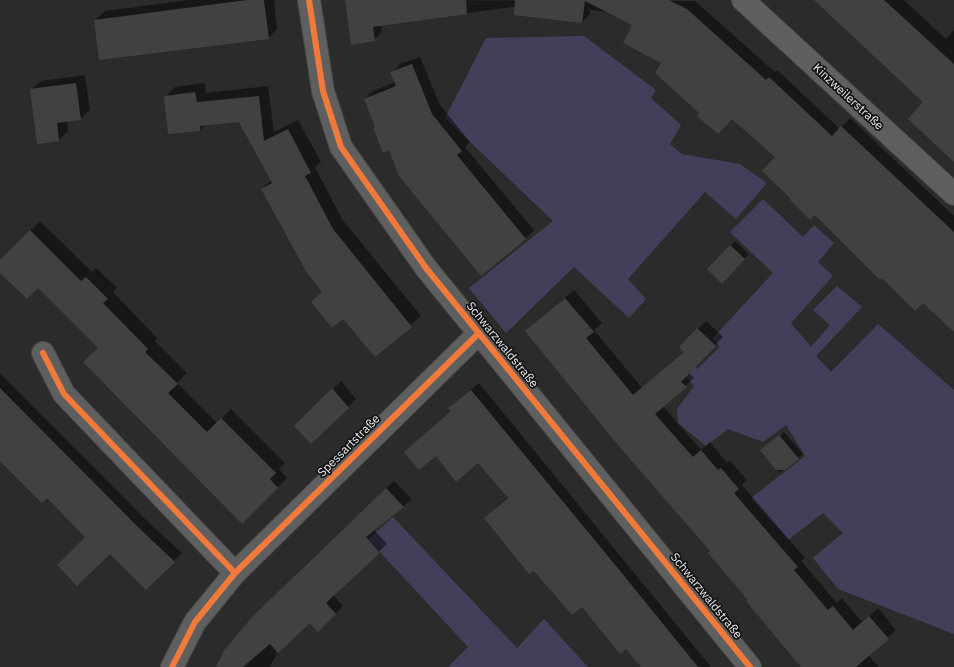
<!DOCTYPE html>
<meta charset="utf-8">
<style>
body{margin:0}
canvas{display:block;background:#2b2b2c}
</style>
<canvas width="954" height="667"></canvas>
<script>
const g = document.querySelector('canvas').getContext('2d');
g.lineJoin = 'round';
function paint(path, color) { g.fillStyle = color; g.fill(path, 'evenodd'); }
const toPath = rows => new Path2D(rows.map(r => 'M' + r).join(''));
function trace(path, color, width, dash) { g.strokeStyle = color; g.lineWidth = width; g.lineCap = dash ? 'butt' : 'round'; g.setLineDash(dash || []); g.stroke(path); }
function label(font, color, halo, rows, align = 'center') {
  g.font = font + ' "IBM Plex Sans",sans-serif'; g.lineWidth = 3.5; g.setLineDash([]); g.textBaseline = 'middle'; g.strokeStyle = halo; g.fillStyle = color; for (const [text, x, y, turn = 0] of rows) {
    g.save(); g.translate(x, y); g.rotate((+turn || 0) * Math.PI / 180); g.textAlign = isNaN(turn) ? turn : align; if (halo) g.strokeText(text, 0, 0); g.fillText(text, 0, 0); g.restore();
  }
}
paint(toPath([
 [584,36,656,90,651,98,681,125,670,144,682,154,740,164,767,183,736,219,705,192,628,279,646,299,629,318,574,267,506,333,469,288,553,221,445,118,486,38],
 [763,199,803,237,814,225,834,243,818,262,833,276,791,323,811,347,830,325,813,310,837,286,862,307,816,356,831,372,878,324,954,390,954,634,838,589,813,558,843,533,823,513,788,540,751,498,805,456,786,425,763,442,728,429,706,446,678,423,677,409,694,386,681,372,690,363,697,369,720,347,713,338,773,273,730,232],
 [393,517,517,648,544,619,588,667,448,667,468,647,368,539]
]), '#423f5a');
paint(toPath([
 [188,0,274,0,277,29,268,38,96,20,105,11],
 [346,0,695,1,775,72,777,70,840,129,850,118,954,216,954,329,776,157,732,118,701,113,634,24,609,12,590,10,590,14,582,22,552,2,381,24,382,32,374,40],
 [816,0,904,0,946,39,954,30,954,161,924,102],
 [420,57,440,105,470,142,465,147,534,230,525,239,390,149,384,152,365,99,373,91,395,82,392,73,400,64],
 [85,75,90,110,80,119,67,121,68,131,59,140,31,90,41,81],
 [205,83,206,93,268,86,274,132,298,120,321,162,315,167,342,219,421,316,375,355,323,292,262,189,271,180,240,121,205,125,200,130,165,97,175,87],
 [40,221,92,272,96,268,117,288,113,292,157,338,155,341,187,373,177,383,217,423,231,409,285,463,279,469,287,478,242,523,99,348,38,287,0,271,0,262],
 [735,241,749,254,722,282,708,269],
 [574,290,602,323,594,330,642,388,685,351,680,347,706,321,723,337,689,373,694,378,663,406,701,450,710,442,727,463,730,461,747,480,742,485,805,558,801,561,837,603,842,598,862,622,878,608,896,630,868,655,879,667,803,667,711,551,535,323],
 [0,373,145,519,182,553,146,588,110,553,87,537,47,497,0,459],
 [341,381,356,399,311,443,295,426],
 [479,383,711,667,642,667,626,647,485,518,508,497,479,461,405,452,452,410,458,400],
 [784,432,803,454,779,473,762,450],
 [394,481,412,499,374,530,387,544,333,595,343,606,318,630,310,621,277,653,270,667,218,667,298,574,297,573]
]), '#0007');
paint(toPath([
 [247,0,264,0,269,39,99,60,94,20],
 [345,0,466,0,467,14,373,27,375,41,351,45],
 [515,0,668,0,687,9,766,80,769,77,832,136,841,126,954,232,954,332,923,303,915,311,882,278,880,280,815,215,810,220,790,200,791,199,762,171,775,157,732,119,718,134,697,116,699,113,655,73,661,63,623,43,632,25,585,1,582,23,514,15],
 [814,0,884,0,954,64,954,162,908,119,923,102],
 [412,64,432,114,462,151,457,155,526,239,481,276,399,176,389,150,383,153,373,128,375,127,364,99,396,86,390,72],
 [76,83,81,120,57,123,59,141,37,144,30,89],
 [195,92,197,102,259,96,264,141,288,129,311,173,305,176,333,229,412,327,375,357,343,319,332,328,311,302,322,292,307,273,261,189,272,183,239,122,200,126,200,131,168,134,164,96],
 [30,230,81,281,86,277,108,299,103,303,148,349,145,352,178,384,168,393,207,432,221,418,276,473,270,479,278,488,242,524,83,362,98,348,38,288,27,299,0,273,0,260],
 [730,245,745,259,722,284,707,269],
 [565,298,594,332,586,338,633,395,684,352,679,347,697,328,716,346,681,382,687,387,655,414,693,457,701,450,718,470,721,468,739,489,734,493,798,567,794,570,828,610,833,606,853,630,869,616,889,639,856,667,801,667,746,601,748,600,708,553,710,551,618,445,525,331],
 [0,388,137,526,175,562,146,590,110,554,77,586,57,565,85,537,47,498,42,503,0,461],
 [332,388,349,408,311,444,294,426],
 [471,390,621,572,698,667,641,667,626,649,620,654,582,607,572,615,534,571,529,574,484,518,508,498,478,463,456,482,436,456,419,470,404,452,451,411,448,408],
 [779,435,799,459,785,470,776,470,760,450],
 [386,488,404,507,366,537,380,553,326,603,336,614,318,632,310,623,278,653,270,644,243,667,216,667,225,649,254,615]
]), '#424141');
const minor = toPath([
 [309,0,323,91,341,147,426,268,750,667],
 [743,0,954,194],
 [43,353,64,394,235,573],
 [172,667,195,622,235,573,478,334]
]);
trace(minor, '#484749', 24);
trace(minor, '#5f5f60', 22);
trace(toPath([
 [309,0,323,91,341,147,426,268,750,667],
 [43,353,64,394,235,573],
 [172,667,195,622,235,573,478,334]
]), '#f17a3a', 6);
label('12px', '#eeedf0', '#131314', [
 ["Kinzweilerstraße",848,97,43],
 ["Schwarzwaldstraße",502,345,51],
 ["Spessartstraße",349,446,-45],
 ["Schwarzwaldstraße",706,596,51]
]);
</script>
